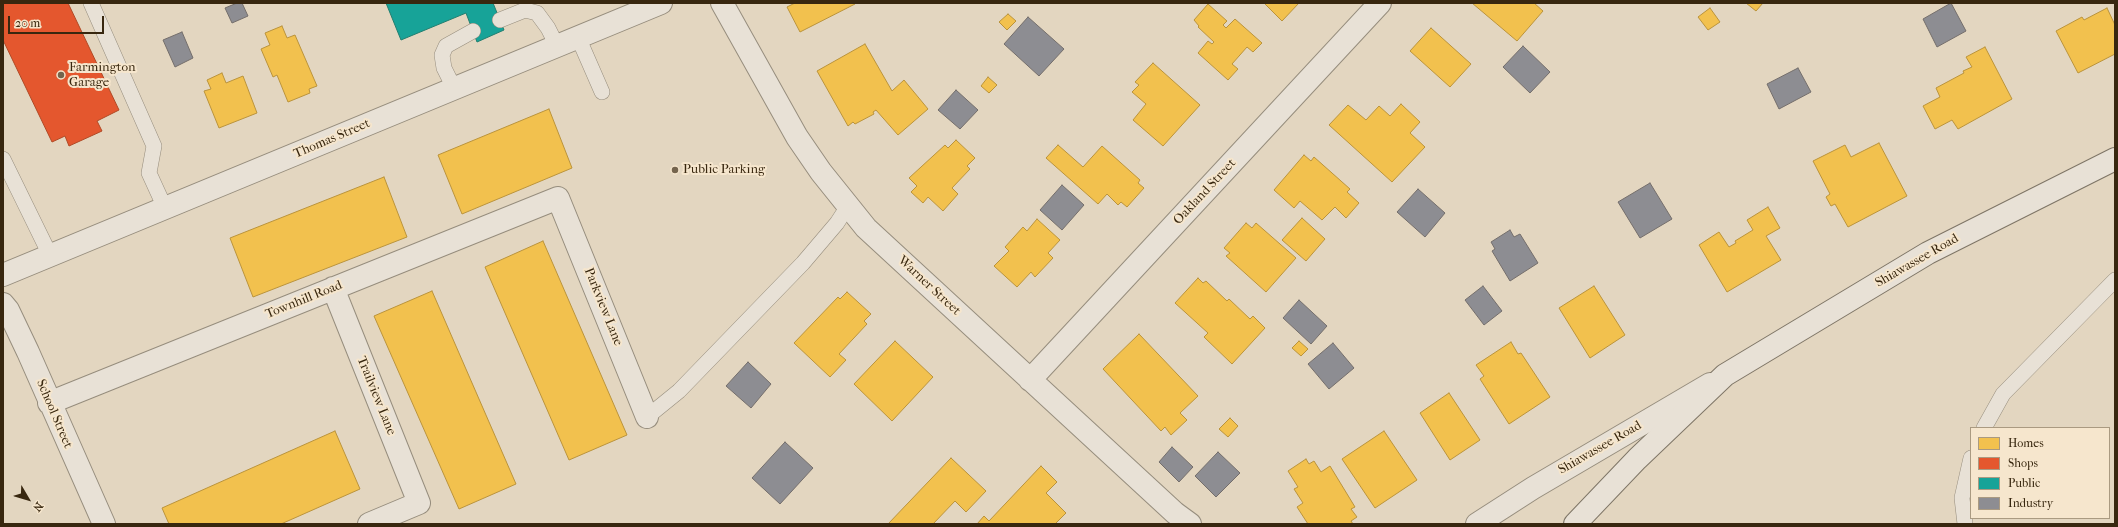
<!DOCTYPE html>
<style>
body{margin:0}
#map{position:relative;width:2118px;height:527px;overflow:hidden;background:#e3d6c0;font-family:"IM FELL French Canon",serif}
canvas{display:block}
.frame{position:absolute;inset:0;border:4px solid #38270f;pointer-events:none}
.legend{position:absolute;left:1970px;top:427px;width:140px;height:92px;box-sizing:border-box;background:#f6e6cd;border:1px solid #aa9a81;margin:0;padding:5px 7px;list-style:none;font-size:12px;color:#38270f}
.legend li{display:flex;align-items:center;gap:8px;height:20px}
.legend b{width:20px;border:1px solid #aa9a81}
.north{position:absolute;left:8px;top:479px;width:40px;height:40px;-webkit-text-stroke:3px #f6e6cd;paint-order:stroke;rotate:128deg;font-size:11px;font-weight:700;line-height:16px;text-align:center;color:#38270f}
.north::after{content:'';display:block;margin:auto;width:14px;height:18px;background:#38270f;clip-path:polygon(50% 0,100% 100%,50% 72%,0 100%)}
.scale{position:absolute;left:8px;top:16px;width:96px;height:18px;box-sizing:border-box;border:2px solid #38270f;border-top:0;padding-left:5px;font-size:12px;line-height:14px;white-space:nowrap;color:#38270f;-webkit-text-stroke:3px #f6e6cd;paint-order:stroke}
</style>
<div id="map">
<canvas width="2118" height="527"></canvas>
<div class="frame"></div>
<ul class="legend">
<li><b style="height:11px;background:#f2c14e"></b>Homes</li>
<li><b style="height:11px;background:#e4572e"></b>Shops</li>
<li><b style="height:11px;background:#17a398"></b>Public</li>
<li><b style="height:11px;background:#8d8d92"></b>Industry</li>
</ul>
<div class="north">N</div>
<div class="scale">20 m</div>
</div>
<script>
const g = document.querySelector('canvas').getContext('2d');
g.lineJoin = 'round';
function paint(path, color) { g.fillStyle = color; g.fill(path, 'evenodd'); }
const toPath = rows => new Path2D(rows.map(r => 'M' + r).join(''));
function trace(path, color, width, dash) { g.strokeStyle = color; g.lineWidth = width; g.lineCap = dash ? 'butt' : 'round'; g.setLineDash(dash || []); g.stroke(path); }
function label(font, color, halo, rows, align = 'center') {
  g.font = font + ' "IM FELL French Canon",serif'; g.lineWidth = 4; g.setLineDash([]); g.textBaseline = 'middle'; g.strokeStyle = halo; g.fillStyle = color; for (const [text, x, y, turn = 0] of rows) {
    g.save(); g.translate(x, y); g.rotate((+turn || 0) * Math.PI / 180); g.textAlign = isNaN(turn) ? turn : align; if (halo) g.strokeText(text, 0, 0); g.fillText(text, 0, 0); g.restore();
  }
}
const homes = toPath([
 [795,3,854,3,855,4,800,32,787,7,795,3],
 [1264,3,1299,3,1282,21,1264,3],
 [1472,3,1534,3,1543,11,1517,41,1472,3],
 [1746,3,1763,3,1756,11,1746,3],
 [1208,4,1227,21,1223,25,1226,28,1235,19,1262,43,1253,52,1247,47,1232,64,1238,69,1228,80,1198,53,1208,41,1212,44,1214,42,1198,27,1199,26,1194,20,1208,4],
 [1710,8,1720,22,1708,30,1698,17,1710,8],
 [2107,8,2115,25,2115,54,2078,73,2056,31,2082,17,2084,20,2107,8],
 [1008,14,1016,21,1007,30,999,22,1008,14],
 [282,26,287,38,295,35,317,86,309,89,310,93,288,102,277,75,273,77,261,49,270,45,265,33,282,26],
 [1431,28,1471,64,1450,87,1410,51,1431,28],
 [865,44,892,91,904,80,928,109,898,135,876,110,873,112,874,114,855,124,853,122,848,126,817,71,865,44],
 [1985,47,2012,99,1958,129,1952,120,1935,129,1923,106,1940,97,1936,88,1964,73,1963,71,1972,67,1966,57,1985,47],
 [1153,63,1200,105,1163,146,1133,120,1146,104,1132,92,1139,85,1135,82,1153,63],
 [222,73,226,83,243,76,257,113,219,128,204,91,211,89,207,80,222,73],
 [988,77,997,85,989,93,981,86,988,77],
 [1401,104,1420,122,1410,133,1425,147,1392,182,1329,125,1348,105,1366,120,1379,106,1390,116,1401,104],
 [549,109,572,168,462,214,438,155,549,109],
 [956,140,975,158,967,166,970,169,952,188,958,194,943,211,928,197,923,203,911,192,917,186,909,178,945,145,948,148,956,140],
 [1879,143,1907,196,1848,227,1835,204,1831,206,1826,197,1830,194,1813,161,1845,145,1851,157,1879,143],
 [1058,145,1083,167,1102,146,1140,180,1138,183,1144,188,1127,207,1121,202,1118,205,1107,194,1098,204,1046,158,1058,145],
 [1304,155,1311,161,1314,157,1350,189,1347,192,1359,203,1346,218,1335,207,1322,220,1300,201,1294,208,1274,190,1304,155],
 [384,177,407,237,253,297,230,238,384,177],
 [1768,207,1780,228,1766,236,1781,260,1727,292,1699,245,1719,232,1729,247,1736,243,1735,241,1753,230,1747,220,1768,207],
 [1302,218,1325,239,1306,261,1282,240,1302,218],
 [1037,219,1060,240,1048,253,1053,258,1035,277,1031,272,1017,287,994,266,1009,251,1005,247,1023,227,1027,231,1037,219],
 [1246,223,1252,228,1256,223,1296,258,1266,292,1226,256,1230,253,1224,248,1246,223],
 [543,241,627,435,569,460,485,267,543,241],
 [1198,278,1203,283,1206,281,1227,301,1229,299,1250,319,1253,316,1265,328,1232,364,1204,337,1208,333,1175,303,1198,278],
 [1594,286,1625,335,1590,358,1559,308,1594,286],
 [432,291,516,484,459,509,374,316,432,291],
 [847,292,871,314,864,321,867,324,839,354,846,360,830,377,794,343,838,297,840,299,847,292],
 [1139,334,1198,396,1180,413,1187,420,1171,435,1165,427,1161,431,1103,369,1139,334],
 [895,341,933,377,892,421,854,384,895,341],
 [1299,341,1308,349,1301,356,1292,348,1299,341],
 [1511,342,1518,354,1521,353,1550,397,1509,424,1480,379,1484,376,1476,365,1511,342],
 [1449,393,1480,440,1450,460,1420,413,1449,393],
 [1230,418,1238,426,1228,437,1219,429,1230,418],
 [335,431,360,489,281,524,169,524,162,508,335,431],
 [1384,431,1417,480,1375,508,1342,459,1384,431],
 [951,458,986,491,966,512,955,501,933,524,888,524,951,458],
 [1306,459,1309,464,1314,461,1321,472,1330,466,1355,507,1351,509,1357,517,1351,521,1353,524,1308,524,1297,507,1303,503,1294,489,1298,487,1288,471,1306,459],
 [1041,466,1057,482,1046,493,1066,513,1055,524,977,524,984,516,989,521,1041,466]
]);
paint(homes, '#f2c14e');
trace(homes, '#ba933b', 1);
const shops = toPath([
 [3,3,68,3,119,110,97,121,102,131,69,146,65,136,52,142,3,40,3,3]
]);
paint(shops, '#e4572e');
trace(shops, '#b04925', 1);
const public = toPath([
 [386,3,493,3,504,30,477,42,466,13,401,40,386,3]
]);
paint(public, '#17a398');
trace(public, '#217e6f', 1);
const industry = toPath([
 [237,3,242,3,248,16,232,23,225,8,237,3],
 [1951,3,1966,31,1937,47,1923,19,1951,3],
 [1028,17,1064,49,1039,76,1004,44,1028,17],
 [182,32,193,58,175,67,163,40,182,32],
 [1523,46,1550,72,1530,93,1503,67,1523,46],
 [1798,68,1811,92,1779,109,1767,84,1798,68],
 [956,90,978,110,960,129,938,110,956,90],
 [1650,183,1672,219,1640,238,1618,202,1650,183],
 [1062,185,1084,205,1062,230,1040,210,1062,185],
 [1418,189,1445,213,1425,237,1397,212,1418,189],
 [1510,230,1514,237,1520,234,1538,263,1510,281,1492,251,1495,249,1491,242,1510,230],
 [1483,286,1502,311,1484,325,1465,300,1483,286],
 [1299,300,1327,326,1311,344,1283,318,1299,300],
 [1333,343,1354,368,1329,389,1308,364,1333,343],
 [748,362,771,384,751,408,726,386,748,362],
 [785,442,813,468,780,504,752,478,785,442],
 [1172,447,1193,467,1179,482,1159,462,1172,447],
 [1218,452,1240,473,1216,497,1195,476,1218,452]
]);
paint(industry, '#8d8d92');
trace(industry, '#746e6b', 1);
const lane = toPath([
 [91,3,154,146,149,173,165,208],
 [500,20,525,10,537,13,548,28,557,46],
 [578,37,602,92],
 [454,88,444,68,442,55,446,46,473,31],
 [3,159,50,255],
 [647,417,679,391,803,263,837,223,848,206],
 [1984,428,2003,394,2115,280],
 [1965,524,1962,498,1971,458]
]);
const street = toPath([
 [722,3,797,137,821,172,866,228,1175,513,1190,524],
 [3,275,661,3],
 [333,288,419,503,369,524],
 [3,304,8,310,28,352,104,524],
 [1030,380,1380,3],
 [49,403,558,198,647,417],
 [1477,524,1533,488,1710,384]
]);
const secondary = toPath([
 [1575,524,1637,459,1725,375,1928,253,2115,159]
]);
trace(lane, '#968d7d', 16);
trace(street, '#968d7d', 24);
trace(secondary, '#7e7566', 24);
trace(lane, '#e8e1d6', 15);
trace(street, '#e8e1d6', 22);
trace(secondary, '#e8e1d6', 22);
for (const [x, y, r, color] of [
 [61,75,4,"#74644d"],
 [675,170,4,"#74644d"]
]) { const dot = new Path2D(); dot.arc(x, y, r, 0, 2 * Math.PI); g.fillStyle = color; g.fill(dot); trace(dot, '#f6e6cd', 1.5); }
label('13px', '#38270f', '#f6e6cd', [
 ["Farmington",69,68],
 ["Garage",69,83],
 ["Public Parking",683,170]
], 'left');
label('13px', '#38270f', '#f6e6cd', [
 ["Thomas Street",332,139,-23],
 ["Oakland Street",1205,192,-47],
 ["Shiawassee Road",1917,261,-30],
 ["Warner Street",929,286,43],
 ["Townhill Road",304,300,-22],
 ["Parkview Lane",603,307,68],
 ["Trailview Lane",376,396,68],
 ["School Street",54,414,67],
 ["Shiawassee Road",1600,448,-30]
]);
</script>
